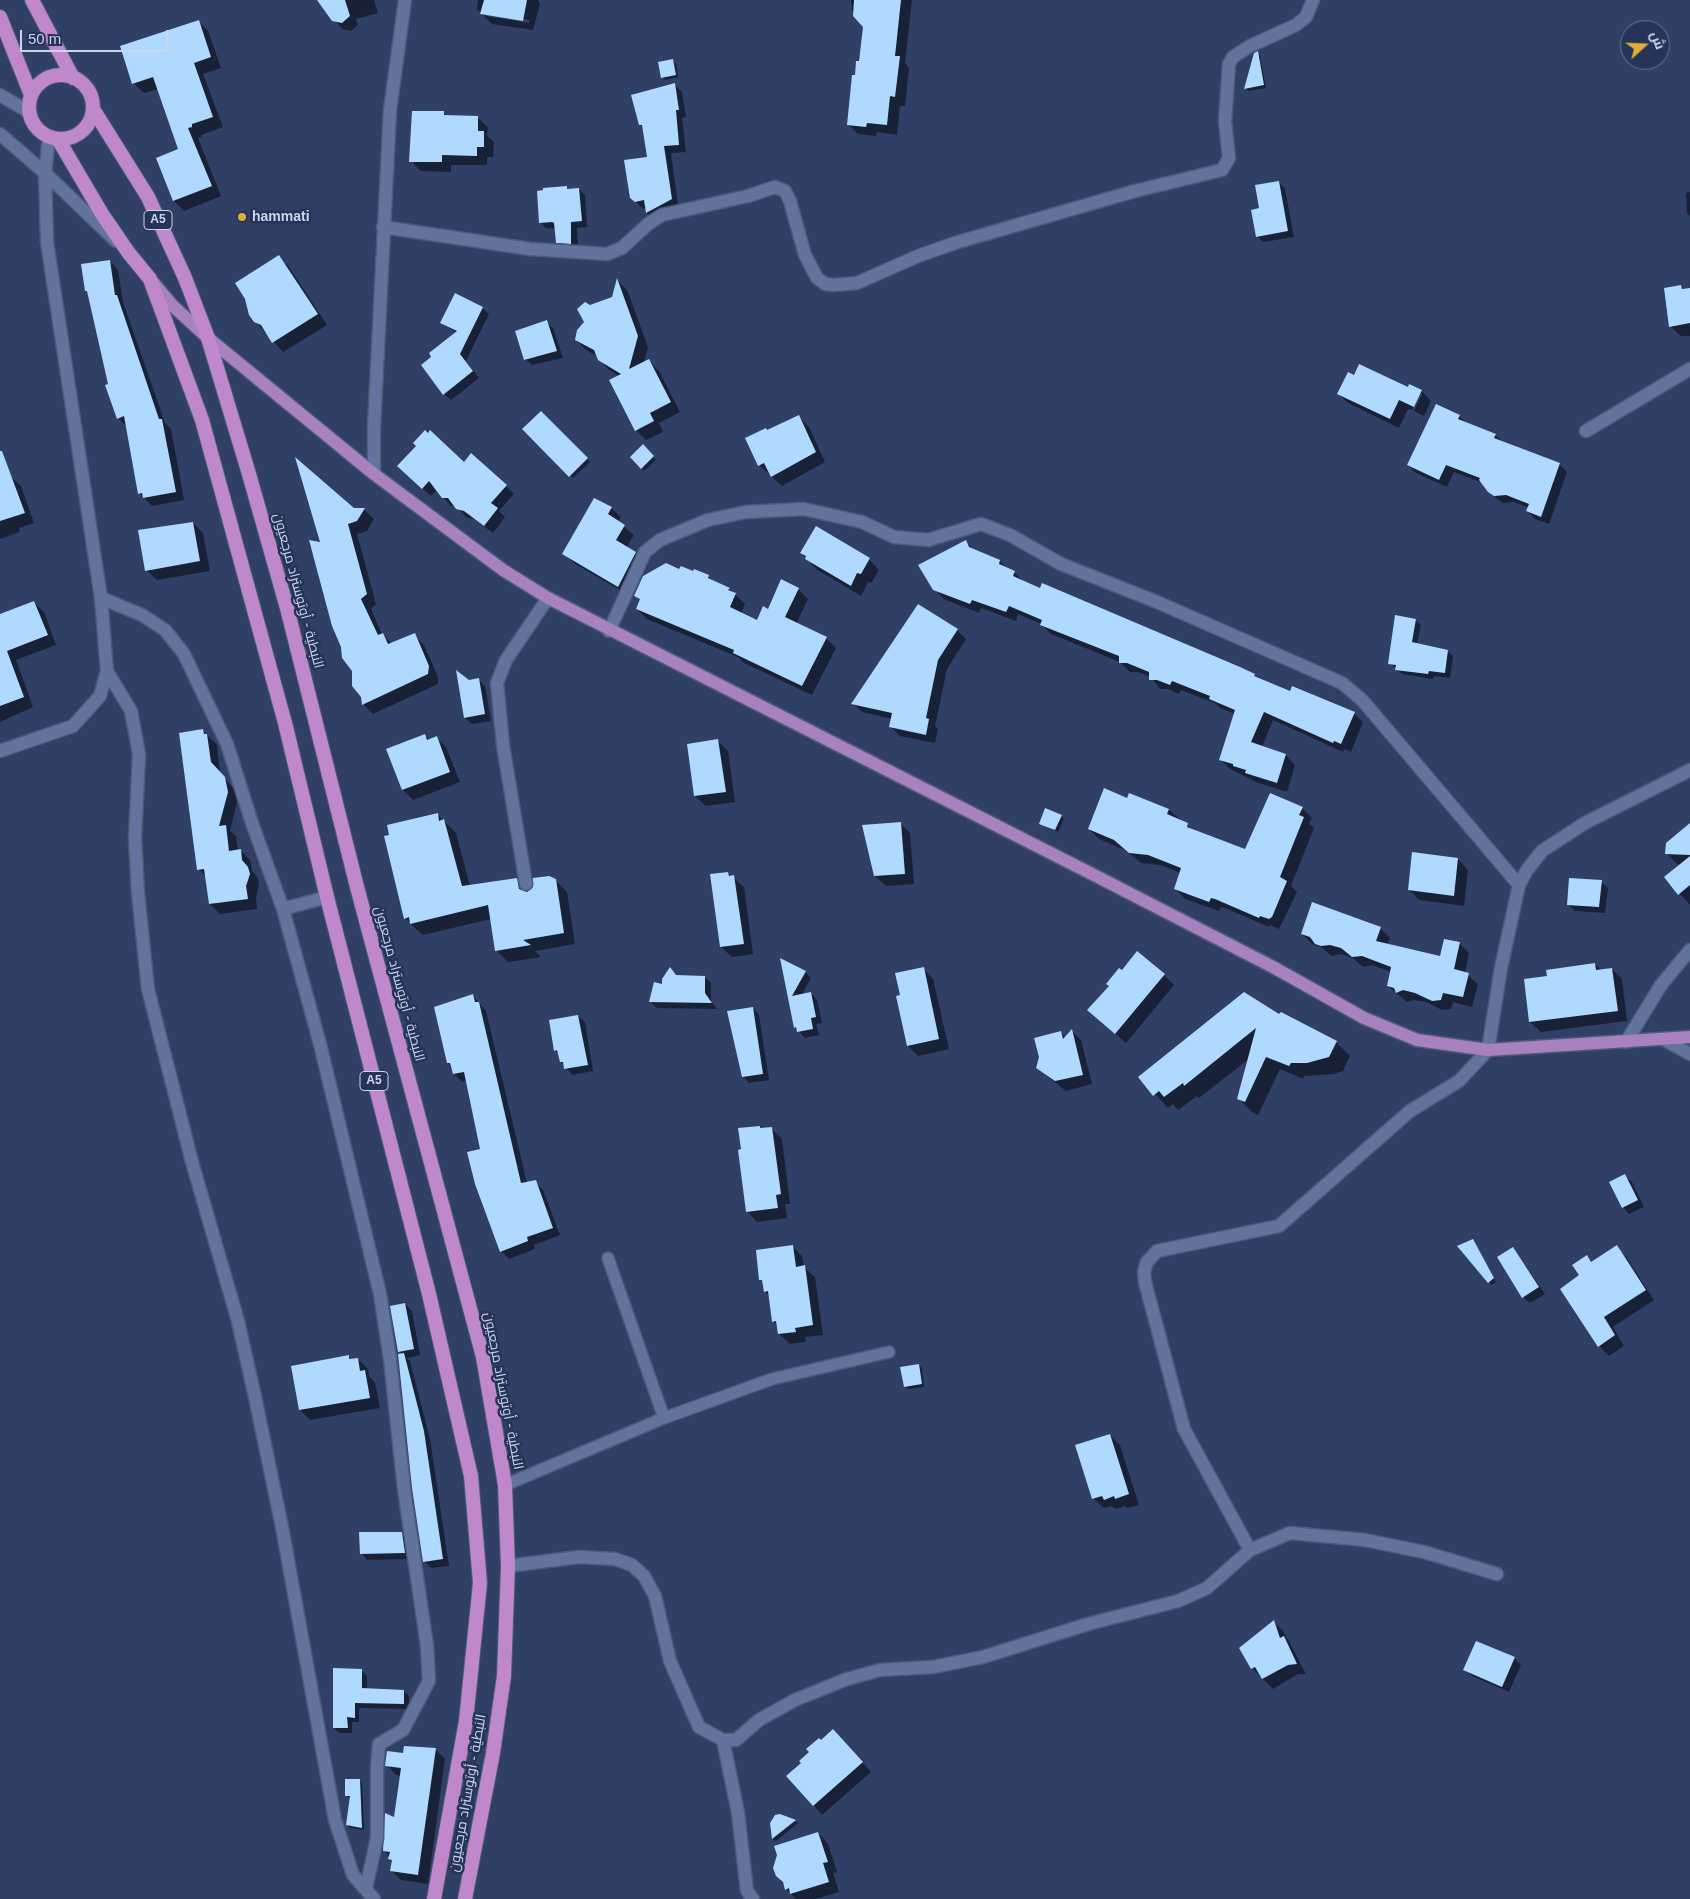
<!DOCTYPE html>
<meta charset="utf-8">
<style>
body{margin:0}
#map{position:relative;width:1690px;height:1899px;overflow:hidden;background:#2f3f65;font-family:Helvetica,Cairo,sans-serif}
canvas{display:block}
.north{position:absolute;left:1620px;top:20px;width:50px;height:50px;box-sizing:border-box;background:#263459;border:1px solid #687494;border-radius:50%;rotate:70deg;font-size:14px;font-weight:700;line-height:20px;text-align:center;color:#cbd5ed}
.north::after{content:'';display:block;margin:auto;width:18px;height:22px;background:#e0b034;clip-path:polygon(50% 0,100% 100%,50% 72%,0 100%)}
.scale{position:absolute;left:20px;top:30px;width:148px;height:22px;box-sizing:border-box;border:2px solid #cbd5ed;border-top:0;padding-left:6px;font-size:15px;line-height:18px;white-space:nowrap;color:#cbd5ed;-webkit-text-stroke:4px #263459;paint-order:stroke}
</style>
<div id="map">
<canvas width="1690" height="1899"></canvas>
<div class="north">ش</div>
<div class="scale">50 m</div>
</div>
<script>
const g = document.querySelector('canvas').getContext('2d');
g.lineJoin = 'round';
function paint(path, color) { g.fillStyle = color; g.fill(path, 'evenodd'); }
const toPath = rows => new Path2D(rows.map(r => 'M' + r).join(''));
function trace(path, color, width, dash) { g.strokeStyle = color; g.lineWidth = width; g.lineCap = dash ? 'butt' : 'round'; g.setLineDash(dash || []); g.stroke(path); }
function label(font, color, halo, rows, align = 'center') {
  g.font = font + ' Helvetica,Cairo,sans-serif'; g.lineWidth = 5; g.setLineDash([]); g.textBaseline = 'middle'; g.strokeStyle = halo; g.fillStyle = color; for (const [text, x, y, turn = 0] of rows) {
    g.save(); g.translate(x, y); g.rotate((+turn || 0) * Math.PI / 180); g.textAlign = isNaN(turn) ? turn : align; if (halo) g.strokeText(text, 0, 0); g.fillText(text, 0, 0); g.restore();
  }
}
paint(toPath([
 [318,0,374,0,378,13,356,19,358,25,351,31,342,29],
 [478,0,538,0,540,4,533,30,492,24,477,9],
 [486,14,530,20,529,23,486,16],
 [851,0,912,0,905,63,909,68,905,106,900,106,897,135,877,132,876,136,858,134,848,124,864,27,852,10],
 [198,21,208,31,221,68,203,74,223,127,201,135,202,137,198,138,221,196,184,211,174,201,157,159,180,150,158,89,144,93,133,83],
 [1257,53,1260,56,1266,88,1248,91,1246,88],
 [673,61,676,64,678,77,665,80,662,77],
 [675,85,682,92,686,117,682,118,686,152,671,153,678,206,654,220,647,213,646,208,643,209,631,197,649,158,644,128,640,125],
 [443,112,448,117,477,117,488,127,487,136,494,142,493,157,487,157,487,165,451,165,451,172,421,171,411,161],
 [1279,182,1285,189,1294,237,1263,242,1257,236,1261,209],
 [544,189,579,189,585,195,587,227,577,228,578,249,563,248,557,242,556,229,546,228,540,222],
 [1690,192,1690,216,1687,213,1686,193],
 [279,257,289,267,327,325,283,352,255,321],
 [110,261,118,270,123,302,165,423,171,429,184,500,152,506,139,493,127,427,118,418,89,294,86,290],
 [618,281,627,290,648,347,644,363,649,361,659,371,680,412,659,423,663,432,646,440,636,430,619,376,609,370,597,356,586,350,576,340,586,322,590,306,613,298],
 [1681,286,1685,290,1690,289,1690,336,1681,336,1670,326],
 [482,308,489,314,466,361,479,378,451,400,444,394,457,333,441,323],
 [546,322,553,328,563,358,532,365,525,359],
 [1409,386,1422,391,1431,401,1424,416,1414,411,1422,394,1419,394,1412,410,1408,409,1399,428,1348,403,1339,394,1408,389],
 [1436,405,1459,416,1467,424,1495,435,1503,442,1559,464,1567,472,1549,524,1535,519,1527,511,1529,508,1514,502,1503,503,1497,499,1483,483,1454,472,1447,487,1416,473,1408,465],
 [541,412,590,462,573,478,524,429],
 [799,417,809,427,825,462,782,486,759,465,768,431],
 [643,446,656,460,644,471,631,457],
 [407,474,506,486,514,494,499,511,505,517,493,533,474,519,466,517,456,506,451,506,437,490,431,496],
 [10,476,21,486,34,523,19,528,20,532,0,539,0,480],
 [611,508,621,517,618,522,634,535,627,547,645,563,628,595,574,563,564,553],
 [354,509,364,510,374,519,367,531,357,534,376,604,371,609,382,634,392,644,414,635,424,645,438,677,438,684,373,714,363,704,322,544],
 [193,523,203,533,210,571,157,580,146,570],
 [965,542,974,550,1000,561,1007,569,1014,572,1024,582,1239,668,1259,680,1291,693,1354,713,1363,722,1351,752,1344,749,1343,752,1273,720,1262,747,1286,755,1295,765,1287,792,1256,782,1230,769,1221,760,1235,714,1220,708,1215,703,1181,690,1179,694,1168,689,1160,689,1151,677,1138,672,1130,672,1120,662,1051,634,1041,624,1018,614,1016,621,981,608,979,613,944,599,934,589],
 [802,553,869,559,879,570,871,583,868,582,861,596,816,569],
 [695,570,729,589,745,604,741,614,757,621,798,589,808,599,796,624,826,638,836,648,812,695,744,663,738,657,647,619,637,609,640,600,636,595,680,571,694,573],
 [34,603,44,612,56,645,16,660,33,707,0,722,0,616],
 [1415,620,1421,625,1417,643,1447,651,1453,656,1450,678,1434,676,1433,679,1402,674,1390,663],
 [957,630,966,639,947,669,935,726,938,729,935,743,900,736,891,727,892,719,862,712,853,703],
 [479,680,485,686,491,721,472,724,465,718],
 [203,731,217,745,220,773,234,789,237,802,230,831,236,836,238,851,240,850,250,860,252,871,258,878,259,885,256,897,257,909,220,914,210,904,206,877,199,869],
 [425,736,429,740,436,737,446,747,460,782,413,800,403,790,388,750],
 [718,741,728,751,735,802,706,806,695,796],
 [1130,794,1169,810,1195,832,1246,851,1302,808,1312,818,1309,824,1314,828,1291,886,1297,892,1279,929,1270,925,1269,927,1227,909,1221,907,1219,911,1185,899,1175,888,1181,873,1160,865,1141,863,1125,850,1099,839,1089,829,1128,800],
 [437,814,456,833,470,886,516,880,529,892,555,880,567,892,575,944,535,951,541,957,508,962,496,950,491,919,423,935,417,930,405,918],
 [1061,816,1064,819,1058,832,1041,823],
 [900,823,910,833,914,884,886,886,875,876],
 [1690,824,1690,904,1689,904,1665,877,1681,864,1677,864,1667,854],
 [1458,859,1468,870,1464,906,1419,900,1409,890],
 [728,873,744,887,753,954,732,957,721,947,711,875],
 [1601,882,1608,888,1605,913,1575,911,1568,904],
 [1380,928,1390,938,1387,945,1441,958,1459,943,1469,953,1465,973,1478,984,1472,1007,1453,1002,1451,1009,1442,1010,1426,1002,1414,1000,1407,1002,1388,986,1391,972,1372,965,1363,967,1353,958,1341,954,1332,956,1321,947,1312,944,1302,934],
 [782,960,805,972,811,978,802,995,811,993,817,1000,822,1023,816,1024,819,1035,805,1038,795,1027],
 [1595,964,1601,970,1612,969,1622,979,1627,1021,1541,1032,1530,1022,1548,977],
 [923,968,933,979,949,1049,918,1056,908,1046,898,997,901,996],
 [670,969,678,977,704,977,711,983,711,1001,717,1009,657,1008,650,1002,663,985],
 [1164,975,1174,985,1126,1043,1089,1010],
 [473,996,486,1011,527,1183,535,1182,543,1190,560,1235,534,1245,535,1249,509,1259,501,1251,467,1080,462,1082,454,1074,448,1062],
 [753,1008,759,1015,769,1080,749,1083,743,1076],
 [1281,1014,1336,1042,1350,1056,1343,1071,1334,1074,1304,1076,1303,1079,1280,1069,1258,1115,1252,1112,1239,1099,1250,1058,1199,1098,1197,1096,1178,1110,1173,1104,1168,1108,1140,1077,1280,1016],
 [578,1016,585,1022,593,1071,572,1075,561,1062,559,1054,556,1050],
 [1072,1031,1081,1040,1092,1084,1066,1091,1037,1068,1061,1033,1066,1038],
 [760,1127,762,1129,771,1128,782,1139,790,1204,785,1204,787,1218,757,1222,747,1211,742,1150],
 [1625,1176,1632,1182,1644,1207,1629,1214,1623,1207],
 [1475,1243,1496,1282,1491,1285,1489,1282],
 [792,1246,802,1256,804,1267,815,1277,823,1335,805,1337,806,1342,790,1344,779,1334,778,1326,773,1321,770,1297,765,1291,764,1282,760,1279],
 [1616,1247,1626,1257,1654,1300,1613,1327,1624,1346,1609,1356,1599,1346,1581,1276,1587,1257,1592,1263],
 [1513,1248,1545,1294,1530,1303,1523,1297],
 [405,1304,412,1311,420,1355,407,1358,410,1361,430,1439,449,1566,431,1568,424,1561,403,1355,400,1352],
 [348,1357,351,1360,358,1359,368,1369,369,1376,375,1382,380,1408,310,1420,300,1410,292,1367],
 [919,1365,922,1368,924,1387,908,1389,905,1386],
 [1110,1435,1120,1445,1139,1505,1127,1508,1125,1506,1115,1509,1112,1506,1104,1508,1093,1498],
 [402,1533,408,1540,411,1559,367,1560,361,1553],
 [1274,1622,1284,1632,1306,1674,1298,1674,1273,1689,1252,1668],
 [1514,1658,1521,1665,1509,1692,1472,1676,1465,1669],
 [362,1671,367,1676,367,1689,404,1691,409,1696,409,1709,359,1708,359,1722,352,1722,352,1733,339,1733,334,1728],
 [842,1740,871,1772,822,1815,788,1776,821,1742],
 [405,1747,436,1750,445,1759,428,1884,401,1880,392,1871,393,1862,384,1850,395,1818,401,1776,396,1775,387,1765,404,1755],
 [360,1780,362,1783,364,1830,350,1828,347,1825,351,1799,347,1796],
 [780,1815,798,1823,776,1841,773,1839,771,1823],
 [818,1833,828,1844,837,1872,833,1873,839,1892,816,1899,796,1899,786,1889,774,1868]
]), '#0007');
paint(toPath([
 [317,0,345,0,350,16,342,23,332,21],
 [484,0,527,0,523,21,480,14],
 [854,0,901,0,895,56,900,56,895,97,890,96,887,125,867,123,866,127,847,125,852,75,855,75,856,61,859,61,863,27,853,16],
 [199,20,211,57,194,63,213,117,192,124,192,127,188,128,212,186,173,201,156,158,178,149,153,77,132,84,120,46],
 [1258,51,1264,85,1244,89,1254,53],
 [673,59,676,75,661,78,658,62],
 [675,83,679,110,676,110,679,145,664,146,672,199,646,213,644,200,635,202,630,198,624,160,647,157,642,125,639,125,631,95],
 [412,111,444,111,444,115,478,116,478,131,484,131,484,147,477,147,477,156,442,155,442,162,409,162],
 [1279,181,1288,231,1256,237,1251,210,1259,208,1255,185],
 [567,186,567,189,579,188,582,221,571,222,571,244,556,243,554,223,552,222,539,223,537,191,543,190,543,188],
 [279,255,318,314,272,343,261,325,254,322,249,315,245,299,235,283],
 [110,260,115,295,117,295,159,419,162,419,176,492,143,498,142,493,138,494,124,416,117,419,105,385,108,384,106,375,87,291,85,291,81,264],
 [617,278,638,336,629,369,649,359,671,402,650,413,654,421,635,431,609,380,621,374,598,360,594,350,575,340,577,330,584,322,577,309,585,302,590,305,612,297],
 [1681,285,1682,289,1690,288,1690,323,1669,327,1664,288],
 [455,293,483,307,460,354,473,371,443,395,421,365,431,357,429,353,457,331,440,323],
 [547,320,557,351,524,360,515,331],
 [1359,364,1408,387,1409,384,1422,390,1414,407,1399,400,1390,419,1337,394,1348,372,1354,375],
 [1436,404,1460,415,1458,419,1496,434,1494,438,1560,463,1541,517,1526,511,1529,504,1506,495,1494,496,1488,492,1479,480,1480,478,1446,465,1439,480,1407,465],
 [541,411,588,458,569,477,522,429],
 [799,415,816,452,771,477,764,463,758,466,745,438,766,428,767,430],
 [425,430,428,433,430,430,464,462,471,453,507,485,491,503,498,508,484,526,464,511,456,509,448,498,442,498,429,481,422,489,397,466,416,446,413,443],
 [643,444,654,456,641,469,630,457],
 [0,451,2,451,25,513,0,521],
 [295,457,354,508,365,508,357,521,348,524,367,594,361,599,378,635,383,633,388,644,415,633,429,666,428,674,362,705,361,697,352,686,352,671,342,658,341,647,332,626,309,540,320,542],
 [594,498,612,507,608,514,625,525,616,540,636,552,618,587,562,554],
 [193,522,200,561,145,571,138,530],
 [816,526,870,558,861,574,857,573,851,586,805,559,806,556,800,553],
 [966,540,969,547,1000,560,999,564,1015,571,1013,576,1040,588,1042,583,1240,667,1255,674,1254,676,1290,691,1292,686,1355,712,1341,744,1334,741,1333,743,1264,712,1251,742,1286,754,1277,783,1245,773,1246,770,1233,766,1233,764,1219,760,1235,710,1209,699,1210,696,1172,681,1170,685,1157,680,1149,680,1149,672,1127,663,1119,663,1119,656,1040,625,1042,620,1009,606,1006,612,972,600,970,604,933,590,918,565],
 [666,563,679,569,681,566,693,571,694,569,709,575,708,578,730,588,728,590,736,593,730,607,757,620,763,606,768,609,781,579,799,588,785,617,827,637,802,686,733,653,734,650,636,609,640,599,634,596,643,576],
 [34,601,48,635,7,651,24,697,0,706,0,614],
 [918,604,958,629,938,660,926,718,929,719,926,735,889,727,892,713,851,704],
 [1395,615,1416,619,1412,642,1448,650,1445,673,1429,671,1428,674,1395,670,1396,665,1388,664],
 [456,670,469,680,479,678,485,714,464,718],
 [203,729,204,734,207,734,211,762,225,777,228,792,219,826,226,825,229,851,241,849,242,860,248,867,250,874,246,886,248,899,209,904,204,869,197,870,179,733],
 [425,734,427,740,437,736,450,772,402,790,386,749],
 [718,739,726,792,694,796,687,744],
 [1104,788,1127,798,1129,793,1169,809,1167,814,1188,823,1187,827,1245,849,1270,793,1303,807,1299,815,1304,817,1280,877,1287,881,1272,917,1269,919,1260,916,1259,918,1215,899,1211,898,1209,902,1174,889,1181,868,1148,855,1129,853,1114,840,1088,829],
 [1045,808,1062,815,1055,830,1039,824],
 [438,813,439,821,444,819,462,886,517,878,519,889,527,892,533,887,533,878,549,876,556,879,564,933,523,940,531,945,495,951,488,905,410,924,409,917,404,919,384,836,389,835,387,825],
 [901,822,905,874,874,876,862,825],
 [1690,823,1690,855,1665,854,1666,843],
 [1412,852,1458,858,1454,896,1408,890],
 [1690,856,1690,885,1678,895,1664,877],
 [728,872,729,876,734,875,744,944,720,947,710,874],
 [1569,878,1602,880,1599,907,1567,905],
 [1312,902,1381,927,1376,941,1440,956,1444,939,1460,942,1454,969,1469,973,1463,997,1443,993,1441,1000,1432,1001,1415,993,1403,990,1396,993,1394,988,1387,986,1391,967,1362,956,1352,957,1341,948,1330,945,1321,946,1315,944,1310,937,1301,934],
 [1137,951,1165,974,1115,1034,1087,1010,1109,986,1106,984,1119,968,1122,970],
 [780,958,806,971,792,996,811,992,816,1017,811,1018,813,1029,797,1032,796,1027,794,1028],
 [1595,963,1596,970,1612,968,1618,1011,1529,1022,1524,979,1547,976,1546,970],
 [670,967,676,975,705,976,705,993,712,1003,649,1002,654,982,662,984,662,979],
 [924,967,939,1039,907,1046,896,996,900,995,895,973],
 [1244,992,1279,1014,1281,1012,1337,1041,1329,1057,1307,1063,1291,1063,1289,1066,1266,1057,1245,1102,1237,1099,1256,1028,1184,1086,1183,1083,1164,1097,1159,1091,1153,1096,1138,1077],
 [473,994,475,1002,479,1002,521,1183,536,1180,553,1228,527,1237,528,1241,500,1252,475,1184,467,1152,480,1149,464,1072,453,1074,450,1063,447,1063,434,1007],
 [753,1007,763,1074,742,1077,727,1011],
 [578,1015,588,1065,564,1069,563,1062,560,1062,557,1050,554,1051,549,1020],
 [1072,1029,1083,1075,1055,1081,1036,1068,1039,1057,1034,1038,1061,1031,1063,1039],
 [760,1126,760,1128,772,1127,781,1194,776,1195,778,1208,746,1212,738,1150,741,1149,738,1128],
 [1625,1174,1638,1200,1622,1208,1609,1182],
 [1473,1239,1494,1278,1488,1283,1457,1246],
 [793,1245,796,1267,805,1265,813,1325,795,1328,796,1332,778,1334,776,1321,772,1322,768,1291,764,1292,762,1280,759,1280,756,1250],
 [1617,1245,1646,1290,1604,1317,1615,1335,1598,1347,1560,1289,1579,1275,1572,1265,1587,1255,1591,1262],
 [1513,1247,1539,1287,1522,1298,1497,1257],
 [405,1303,414,1349,398,1352,390,1306],
 [404,1353,424,1431,443,1559,423,1562,412,1488,398,1354],
 [349,1355,349,1359,358,1358,360,1371,365,1370,370,1398,299,1410,291,1366],
 [919,1364,922,1384,904,1387,900,1367],
 [1110,1434,1129,1494,1115,1499,1114,1496,1104,1500,1102,1496,1092,1499,1075,1445],
 [359,1532,402,1532,405,1553,360,1554],
 [1274,1620,1280,1638,1284,1636,1297,1664,1288,1665,1262,1679,1255,1667,1251,1669,1239,1648],
 [1476,1641,1515,1657,1502,1687,1463,1670],
 [333,1668,362,1669,362,1688,404,1690,404,1704,355,1703,355,1718,347,1717,348,1728,333,1728],
 [833,1729,863,1762,813,1806,786,1776,801,1763,799,1761,809,1752,806,1749,819,1738,821,1740],
 [404,1746,436,1748,418,1875,390,1871,392,1860,388,1859,390,1852,383,1851,385,1813,394,1817,401,1768,385,1766,387,1751,403,1753],
 [345,1779,360,1779,362,1828,346,1825,350,1796,345,1796],
 [780,1814,796,1820,772,1839,770,1823,775,1815],
 [818,1832,828,1862,823,1863,829,1882,790,1894,789,1888,785,1890,783,1882,776,1876,773,1868,777,1855,774,1846]
]), '#afd9ff');
const service = toPath([
 [608,1258,664,1418],
 [505,1485,664,1418,772,1379,889,1352]
]);
const minor = toPath([
 [383,227,530,249,607,254,622,248,648,224,662,215,748,196,775,187,785,191,790,201,805,255,817,278,825,284,834,285,857,283,918,256,958,242,1135,191,1222,170,1229,158,1225,121,1229,64,1233,57,1250,46,1296,25,1306,17,1313,0],
 [1586,431,1690,369],
 [374,474,374,427,390,110,405,0],
 [101,598,142,615,165,630,184,654,227,744,252,823,283,909,320,1044,380,1294,390,1359,404,1489,427,1646,429,1681,403,1730,379,1744,377,1768,377,1838,366,1888],
 [609,631,645,552,660,540,708,520,746,512,804,509,862,522,894,537,928,540,981,524,1010,535,1061,564,1157,602,1342,683,1363,701,1519,885],
 [107,671,131,711,139,754,135,838,138,893,148,989,192,1162,238,1321,255,1397,282,1527,335,1820,353,1875,374,1899],
 [0,751,73,726,100,696,107,671,101,598,47,242,45,173,49,137],
 [526,884,503,745,497,683,506,660,548,598],
 [283,909,327,897],
 [1663,1039,1690,1054],
 [1626,1042,1661,985,1690,950],
 [1250,1550,1184,1429,1145,1282,1144,1272,1147,1262,1157,1251,1279,1226,1410,1111,1459,1081,1488,1050,1501,968,1519,885,1527,870,1542,851,1585,823,1690,770],
 [508,1566,579,1557,615,1559,632,1565,644,1576,655,1596,670,1661,699,1727,723,1740,736,1740,759,1720,795,1700,847,1679,880,1670,933,1667,983,1657,1088,1624,1178,1601,1207,1588,1250,1550,1290,1533,1365,1540,1424,1552,1497,1574],
 [723,1740,738,1813,747,1891,753,1899]
]);
const secondary = toPath([
 [0,95,29,112],
 [0,134,45,173,116,241]
]);
const primary = toPath([
 [152,281,173,306,208,338,374,474,503,570,548,598,1092,874,1273,967,1364,1018,1417,1040,1488,1050,1690,1037]
]);
const trunk = toPath([
 [32,0,73,78],
 [0,17,31,95],
 '29 107a32 32 0 1 1 64 0a32 32 0 1 1-64 0Z',
 [93,109,148,197,185,278,208,338,249,474,287,608,357,887,483,1357,505,1485,508,1566,504,1676,493,1753,465,1899],
 [58,139,102,214,128,252,150,279,202,420,285,723,327,897,429,1294,471,1476,480,1583,466,1721,434,1899]
]);
trace(service, '#4d5a7a', 14);
trace(minor, '#4d5a7a', 15);
trace(secondary, '#4d5a7a', 15);
trace(primary, '#4d5a7a', 15);
trace(trunk, '#4d5a7a', 16);
trace(service, '#62749e', 11);
trace(minor, '#62749e', 12);
trace(secondary, '#62749e', 12);
trace(primary, '#a882c0', 12);
trace(trunk, '#bf87cc', 14);
for (const [x, y, r, color] of [
 [242,217,5,"#e0b034"]
]) { const dot = new Path2D(); dot.arc(x, y, r, 0, 2 * Math.PI); g.fillStyle = color; g.fill(dot); trace(dot, '#263459', 2); }
for (const [x, y, w] of [
 [158,220,28],
 [374,1081,28]
]) { const box = new Path2D(); box.roundRect(x - w / 2, y - 9.5, w, 19, 4); g.fillStyle = '#263459'; g.fill(box); trace(box, '#cbd5ed', 1); }
label('bold 12px', '#cbd5ed', null, [
 ["A5",158,220],
 ["A5",374,1081]
]);
label('bold 14px', '#cbd5ed', '#263459', [
 ["hammati",252,217]
], 'left');
label('14px', '#cbd5ed', '#263459', [
 ["النبطية - أوتوستراد مرجعيون",298,591,75],
 ["النبطية - أوتوستراد مرجعيون",399,984,75],
 ["النبطية - أوتوستراد مرجعيون",503,1391,79],
 ["النبطية - أوتوستراد مرجعيون",468,1793,-80]
]);
</script>
